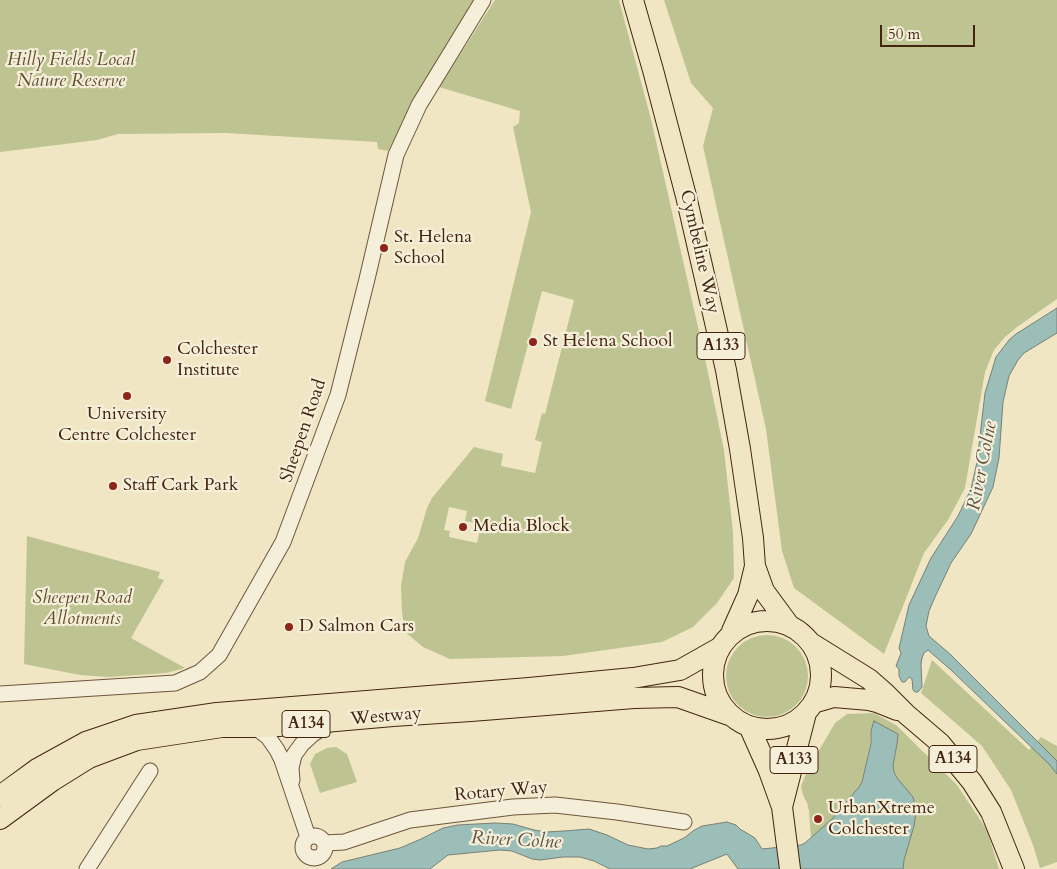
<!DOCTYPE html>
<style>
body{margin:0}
#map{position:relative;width:1057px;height:869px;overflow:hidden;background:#f0e6c4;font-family:Cardo,serif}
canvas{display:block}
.scale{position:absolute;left:880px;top:25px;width:95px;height:22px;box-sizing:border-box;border:2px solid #44240f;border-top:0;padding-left:6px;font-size:15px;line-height:18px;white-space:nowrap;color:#44240f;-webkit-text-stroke:4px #f5efd9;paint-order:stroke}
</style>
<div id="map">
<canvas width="1057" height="869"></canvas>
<div class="scale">50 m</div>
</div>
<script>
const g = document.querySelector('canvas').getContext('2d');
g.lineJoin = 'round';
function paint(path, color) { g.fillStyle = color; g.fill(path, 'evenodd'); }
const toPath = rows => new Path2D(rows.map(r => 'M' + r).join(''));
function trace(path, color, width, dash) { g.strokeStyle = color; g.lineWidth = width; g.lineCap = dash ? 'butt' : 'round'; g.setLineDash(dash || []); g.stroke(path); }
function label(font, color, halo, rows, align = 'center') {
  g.font = font + ' Cardo,serif'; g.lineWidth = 4.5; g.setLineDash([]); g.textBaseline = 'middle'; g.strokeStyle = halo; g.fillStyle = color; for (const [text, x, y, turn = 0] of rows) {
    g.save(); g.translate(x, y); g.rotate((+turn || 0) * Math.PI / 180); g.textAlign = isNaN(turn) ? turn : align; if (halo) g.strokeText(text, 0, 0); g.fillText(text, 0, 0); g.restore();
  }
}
paint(toPath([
 [0,0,475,0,463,19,388,151,378,149,377,142,226,133,118,134,97,140,0,152],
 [495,0,619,0,651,119,705,358,724,450,733,532,734,578,717,603,693,627,662,642,563,656,450,659,423,647,405,632,402,612,401,586,405,562,418,538,427,508,432,498,474,447,503,454,501,466,535,473,542,442,535,440,542,413,545,414,574,300,542,291,511,409,485,401,531,212,513,127,519,123,520,111,439,87],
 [449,507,467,511,465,521,481,524,477,543,449,537,450,531,444,530],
 [664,0,1057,0,1057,299,1017,327,1005,337,994,350,985,372,965,488,948,520,924,553,884,654,794,588,782,551,766,429,703,146,713,108,691,83],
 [27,536,160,572,158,578,164,580,131,638,185,668,166,673,109,677,80,675,24,664],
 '726 676a41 41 0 1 1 82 0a41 41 0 1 1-82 0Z',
 [932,660,1029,750,1041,737,1057,746,1057,862,1040,868,1033,845,1011,790,982,746,921,693],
 [874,713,896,725,957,785,987,830,999,869,903,869,904,860,911,837,897,778,894,772,893,765,897,744,898,734,874,722,871,731,870,744,862,782,859,787,833,819,811,838,809,811,807,803,803,795,801,786,808,769,835,723,847,714],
 [336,747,347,754,357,782,320,793,310,764,315,754,327,748]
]), '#bec491');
const water = toPath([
 [1057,308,1057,333,1024,353,1018,360,1009,376,1003,402,999,458,993,487,971,534,951,563,935,597,929,611,926,626,929,636,950,654,1057,761,1057,774,1049,764,951,670,928,650,924,653,922,658,921,664,922,687,918,692,915,692,913,690,912,679,909,677,905,682,902,682,899,676,899,669,896,666,901,653,899,648,909,605,931,558,958,516,971,489,977,462,985,393,996,357,1009,340,1016,334,1057,308],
 [874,721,898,734,897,744,893,765,894,772,897,778,913,797,914,801,916,812,914,826,904,860,903,869,738,869,727,854,690,869,610,869,594,861,580,857,563,857,540,860,532,859,512,851,500,850,448,855,430,869,331,869,342,862,400,848,421,839,443,828,458,825,495,823,513,824,534,830,546,832,564,831,589,829,607,835,628,845,648,849,657,848,661,846,667,846,684,838,693,831,702,826,727,822,736,825,740,829,755,838,762,849,801,845,805,843,832,819,859,787,862,782,871,743,871,731,874,721]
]);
paint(water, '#9bbeb9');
trace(water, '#788075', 1);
const minor = toPath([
 [0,694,175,683,200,672,219,655,283,542,338,395,367,279,396,155,419,105,483,0],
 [255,727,268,737,277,750,282,760,308,837],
 [292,780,291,768,294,755,302,744,313,734,332,722],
 '303 847a11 11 0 1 1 22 0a11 11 0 1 1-22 0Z',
 [325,843,344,842,410,820,513,807,555,805,617,812,684,822],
 [87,869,150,771]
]);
const major = toPath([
 [633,0,653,70,686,196,726,370,740,449,753,538,755,566,764,591,789,625],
 '713 675a54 54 0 1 1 108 0a54 54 0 1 1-108 0Z',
 [732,631,748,595,755,566],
 [811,643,869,679,885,693,906,714,940,743,972,782,991,812,1014,869],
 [813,703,834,697,869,700,877,702,897,710],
 [749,726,769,771,782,807,790,869],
 [0,796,37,769,86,742,136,725,217,713,529,688,633,678,680,670,719,648],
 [782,807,806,713],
 [0,819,52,781,89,758,137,740,222,727,267,727,393,716,471,711,634,698,678,697,732,716]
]);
trace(minor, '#6f543c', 17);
trace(major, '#44240f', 22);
trace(minor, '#f5efd9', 15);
trace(major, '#f0e6c4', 20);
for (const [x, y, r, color] of [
 [384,248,5,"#8f2418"],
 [533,342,5,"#8f2418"],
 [167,360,5,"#8f2418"],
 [127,396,5,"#8f2418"],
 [113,486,5,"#8f2418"],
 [463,527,5,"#8f2418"],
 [289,627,5,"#8f2418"],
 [818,819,5,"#8f2418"]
]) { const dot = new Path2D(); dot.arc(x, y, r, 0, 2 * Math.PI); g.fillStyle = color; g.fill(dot); trace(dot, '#f5efd9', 2); }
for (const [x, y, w] of [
 [721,346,48],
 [306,724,48],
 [953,759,48],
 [794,760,48]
]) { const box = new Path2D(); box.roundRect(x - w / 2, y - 13.5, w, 27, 4); g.fillStyle = '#f5efd9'; g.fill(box); trace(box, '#44240f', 1); }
label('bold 16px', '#44240f', null, [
 ["A133",721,346],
 ["A134",306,724],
 ["A134",953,759],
 ["A133",794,760]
]);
label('italic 18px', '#624c30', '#f5efd9', [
 ["Hilly Fields Local",71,61],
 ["Nature Reserve",71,82],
 ["Sheepen Road",82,599],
 ["Allotments",82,620]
]);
label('18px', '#44240f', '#f5efd9', [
 ["St. Helena",394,238],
 ["School",394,259],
 ["St Helena School",543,342],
 ["Colchester",177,350],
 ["Institute",177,371],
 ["University",127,415,"center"],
 ["Centre Colchester",127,436,"center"],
 ["Staff Cark Park",123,486],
 ["Media Block",473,527],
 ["D Salmon Cars",299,627],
 ["UrbanXtreme",828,809],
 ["Colchester",828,830]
], 'left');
label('18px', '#44240f', '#f5efd9', [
 ["Cymbeline Way",699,252,77],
 ["Sheepen Road",304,431,-71],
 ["Westway",386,717,-5],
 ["Rotary Way",501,792,-5]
]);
label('italic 19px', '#5e5242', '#f5efd9', [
 ["River Colne",983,466,-79],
 ["River Colne",516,841,3]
]);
</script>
